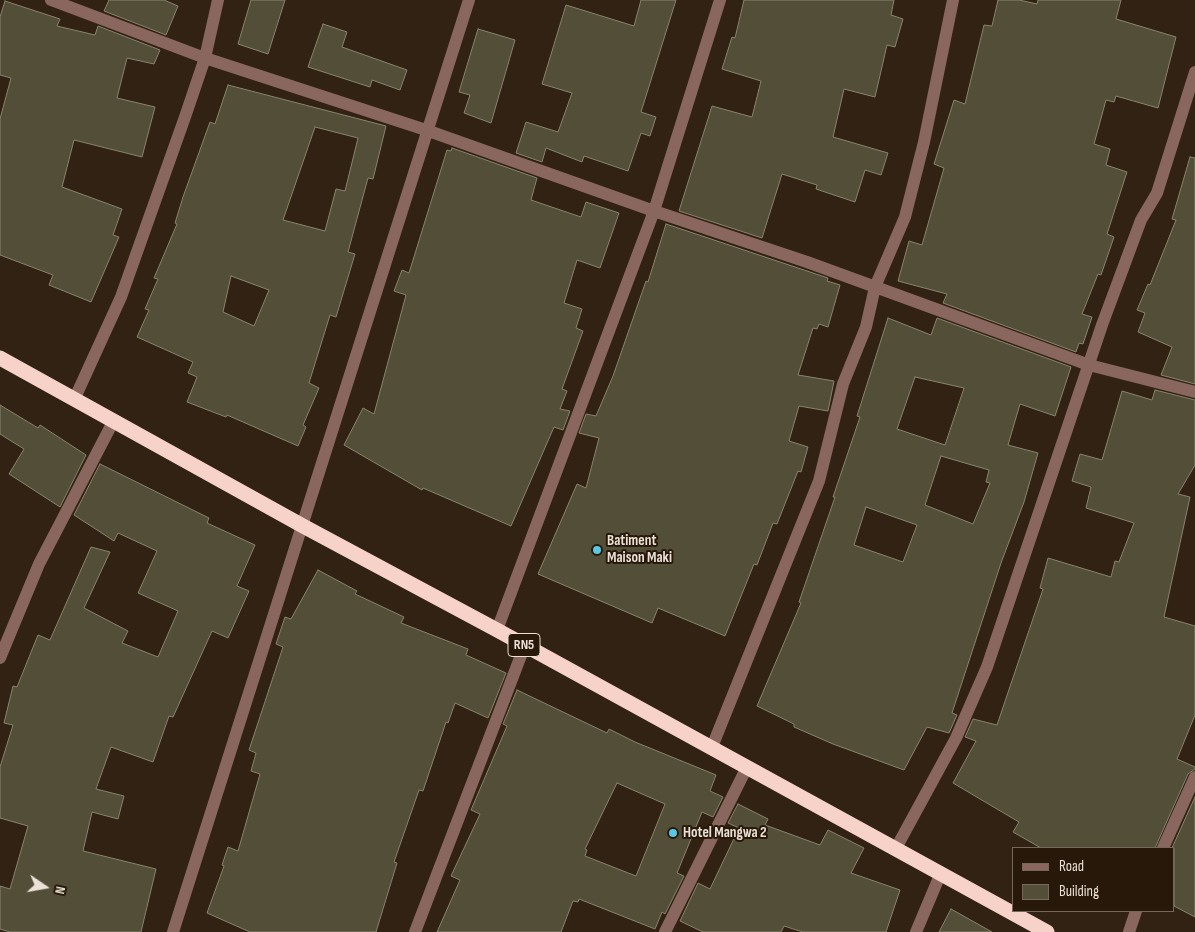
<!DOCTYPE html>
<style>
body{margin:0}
#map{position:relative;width:1195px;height:932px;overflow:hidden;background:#312213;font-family:"Sofia Sans Condensed",sans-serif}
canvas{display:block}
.legend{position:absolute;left:1012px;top:847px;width:162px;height:65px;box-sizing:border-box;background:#271809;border:1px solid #75685b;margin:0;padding:6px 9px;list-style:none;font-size:15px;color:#ebe1d7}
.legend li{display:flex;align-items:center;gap:10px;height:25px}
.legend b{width:25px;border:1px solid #75685b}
.north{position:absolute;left:20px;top:862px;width:50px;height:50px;-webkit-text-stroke:4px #271809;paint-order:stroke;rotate:102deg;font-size:14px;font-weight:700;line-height:20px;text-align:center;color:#ebe1d7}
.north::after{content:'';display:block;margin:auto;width:18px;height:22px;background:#ebe1d7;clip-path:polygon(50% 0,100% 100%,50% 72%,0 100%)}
</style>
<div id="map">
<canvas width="1195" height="932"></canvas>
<ul class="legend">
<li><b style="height:6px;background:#8a675e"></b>Road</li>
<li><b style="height:14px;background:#534e38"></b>Building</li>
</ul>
<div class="north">N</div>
</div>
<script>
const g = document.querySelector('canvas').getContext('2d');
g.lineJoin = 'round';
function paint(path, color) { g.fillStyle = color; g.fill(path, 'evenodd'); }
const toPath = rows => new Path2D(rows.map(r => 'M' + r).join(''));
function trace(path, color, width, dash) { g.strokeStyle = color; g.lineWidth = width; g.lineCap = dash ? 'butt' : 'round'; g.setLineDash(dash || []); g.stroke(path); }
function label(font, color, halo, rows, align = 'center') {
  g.font = font + ' "Sofia Sans Condensed",sans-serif'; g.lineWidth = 4; g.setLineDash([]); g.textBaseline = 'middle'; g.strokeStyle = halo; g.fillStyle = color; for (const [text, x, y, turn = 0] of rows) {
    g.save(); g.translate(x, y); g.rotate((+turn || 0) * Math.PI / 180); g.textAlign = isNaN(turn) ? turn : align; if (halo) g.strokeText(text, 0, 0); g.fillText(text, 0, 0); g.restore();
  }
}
const building = toPath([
 [109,0,164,0,178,6,166,35,104,11,109,0],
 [251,0,285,0,268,54,238,44,251,0],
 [641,0,676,0,641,112,656,117,650,136,641,133,628,171,584,156,582,162,546,148,542,162,516,153,526,122,558,132,572,93,542,84,566,5,634,26,641,0],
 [744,0,894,0,891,15,903,19,895,47,887,45,875,97,844,89,833,137,888,153,881,175,865,170,855,202,816,189,817,185,782,174,762,238,679,211,712,106,752,117,761,81,722,69,732,37,735,38,744,0],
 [998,0,1019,0,1037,4,1038,0,1121,0,1116,19,1176,37,1158,108,1116,96,1114,102,1106,100,1094,144,1110,149,1106,165,1127,172,1107,234,1114,237,1101,275,1098,274,1082,314,1092,317,1083,344,1079,343,1076,352,943,303,947,294,898,281,909,241,922,245,944,168,934,164,954,100,965,104,984,25,992,26,998,0],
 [5,1,60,19,57,26,95,35,98,26,160,50,154,64,127,58,117,98,155,107,142,157,74,140,62,187,122,209,113,235,119,237,91,302,49,285,53,275,0,255,0,119,11,78,0,75,0,17,5,1],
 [323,24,347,32,342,47,407,70,400,90,372,80,370,87,308,67,323,24],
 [478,29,515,40,491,123,464,113,470,95,459,92,478,29],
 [228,85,386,126,373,179,368,178,348,252,355,254,336,317,330,315,309,383,319,388,303,425,306,427,298,446,227,415,226,417,187,402,197,377,188,373,193,362,137,337,149,310,145,309,158,279,154,278,177,224,175,223,183,197,210,122,215,124,228,85],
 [315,127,358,138,345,191,336,189,325,231,283,220,315,127],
 [231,276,269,290,254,326,223,312,231,276],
 [452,148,537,178,531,200,581,217,586,202,619,213,600,268,577,260,564,303,582,309,576,328,583,331,562,389,567,391,560,409,570,411,563,430,554,427,511,526,423,488,422,490,344,445,363,408,374,414,406,295,394,291,402,270,409,273,447,150,451,151,452,148],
 [1190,157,1195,158,1195,384,1161,375,1172,347,1138,332,1145,313,1137,310,1148,284,1150,285,1176,220,1172,219,1190,157],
 [666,224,828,278,827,281,840,285,828,327,819,324,817,329,813,328,798,375,834,381,828,411,799,406,789,441,808,447,801,472,798,471,777,524,773,523,757,565,754,564,725,636,658,608,652,623,538,574,577,484,586,488,599,438,579,433,586,414,596,416,613,376,646,281,648,282,666,224],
 [888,318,931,335,937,318,1071,367,1055,416,1020,404,1008,445,1038,453,1024,502,1001,563,952,713,957,715,949,733,927,727,904,770,833,744,794,727,794,724,757,706,801,603,799,602,835,497,833,497,860,417,857,416,888,318],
 [915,377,964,388,945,445,897,429,915,377],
 [941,456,989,470,986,482,990,483,973,524,925,505,941,456],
 [866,507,917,525,903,562,854,545,866,507],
 [1155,390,1195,400,1195,465,1178,494,1190,497,1164,617,1195,626,1195,715,1177,759,1195,767,1195,769,1188,774,1155,848,1041,848,1013,832,1019,822,953,783,976,741,965,737,973,719,997,725,1043,589,1040,588,1048,558,1111,577,1115,561,1119,562,1134,523,1086,508,1091,487,1072,481,1080,454,1102,460,1122,391,1152,400,1155,390],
 [0,405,38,428,40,425,86,455,60,507,9,474,24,449,0,434,0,405],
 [100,464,209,518,207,523,255,545,237,586,249,591,228,638,212,631,173,717,169,716,153,762,111,747,96,789,124,796,118,819,92,812,83,851,156,869,141,932,10,932,0,929,0,886,10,889,28,826,0,818,0,767,13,725,4,723,13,686,17,687,38,635,50,640,91,547,110,552,84,608,128,631,122,643,158,657,178,611,138,593,157,551,118,533,114,541,74,515,100,464],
 [318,570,357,591,355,594,404,617,401,623,468,649,466,655,506,673,488,718,455,703,448,723,446,722,423,791,419,790,394,862,397,863,376,932,250,932,207,913,224,866,222,865,228,847,238,851,260,774,251,771,256,753,249,750,283,647,276,644,285,617,291,619,318,570],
 [517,690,607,733,609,729,635,742,716,775,710,791,723,797,713,817,702,812,677,873,684,876,665,914,662,912,655,929,579,899,578,902,573,901,561,932,437,932,460,880,451,876,480,814,471,810,507,726,503,724,517,690],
 [617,783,665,804,636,876,585,856,587,850,585,849,617,783],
 [1195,797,1195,917,1174,906,1174,848,1172,848,1195,797],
 [738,804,768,819,765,825,820,845,828,830,864,848,851,873,900,890,886,932,803,932,784,926,781,932,703,932,680,921,698,883,710,889,739,828,728,823,738,804],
 [951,909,992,932,939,932,951,909]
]);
paint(building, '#534e38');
trace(building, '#89846d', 1);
trace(toPath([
 [51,0,205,58,426,130,654,211,807,262,1089,365,1195,392],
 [74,400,121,297,185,117,205,58,218,0],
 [497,630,654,211,720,0],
 [0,658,39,564,113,422],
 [712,747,819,481,843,384,866,327,875,287,905,217,924,142,953,0],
 [1163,848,1195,777],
 [895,850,956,738,987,667,1102,325,1141,220,1157,193,1195,72],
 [173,932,469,0],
 [415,932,525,645],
 [665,932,747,767],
 [916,932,940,875],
 [1129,932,1136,911]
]), '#8a675e', 12);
trace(toPath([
 [0,358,303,526,497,630,1047,932]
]), '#f6d2c9', 15);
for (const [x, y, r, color] of [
 [597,550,5,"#59c8e5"],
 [673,833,5,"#59c8e5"]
]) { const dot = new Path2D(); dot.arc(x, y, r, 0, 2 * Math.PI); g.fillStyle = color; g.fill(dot); trace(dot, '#271809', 2); }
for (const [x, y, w] of [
 [524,645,32]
]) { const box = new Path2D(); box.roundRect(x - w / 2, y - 11.5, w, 23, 4); g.fillStyle = '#271809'; g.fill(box); trace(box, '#ebe1d7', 1); }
label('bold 14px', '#ebe1d7', null, [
 ["RN5",524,645]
]);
label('bold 15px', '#ebe1d7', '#271809', [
 ["Batiment",607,541],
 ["Maison Maki",607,558],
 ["Hotel Mangwa 2",683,833]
], 'left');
</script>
